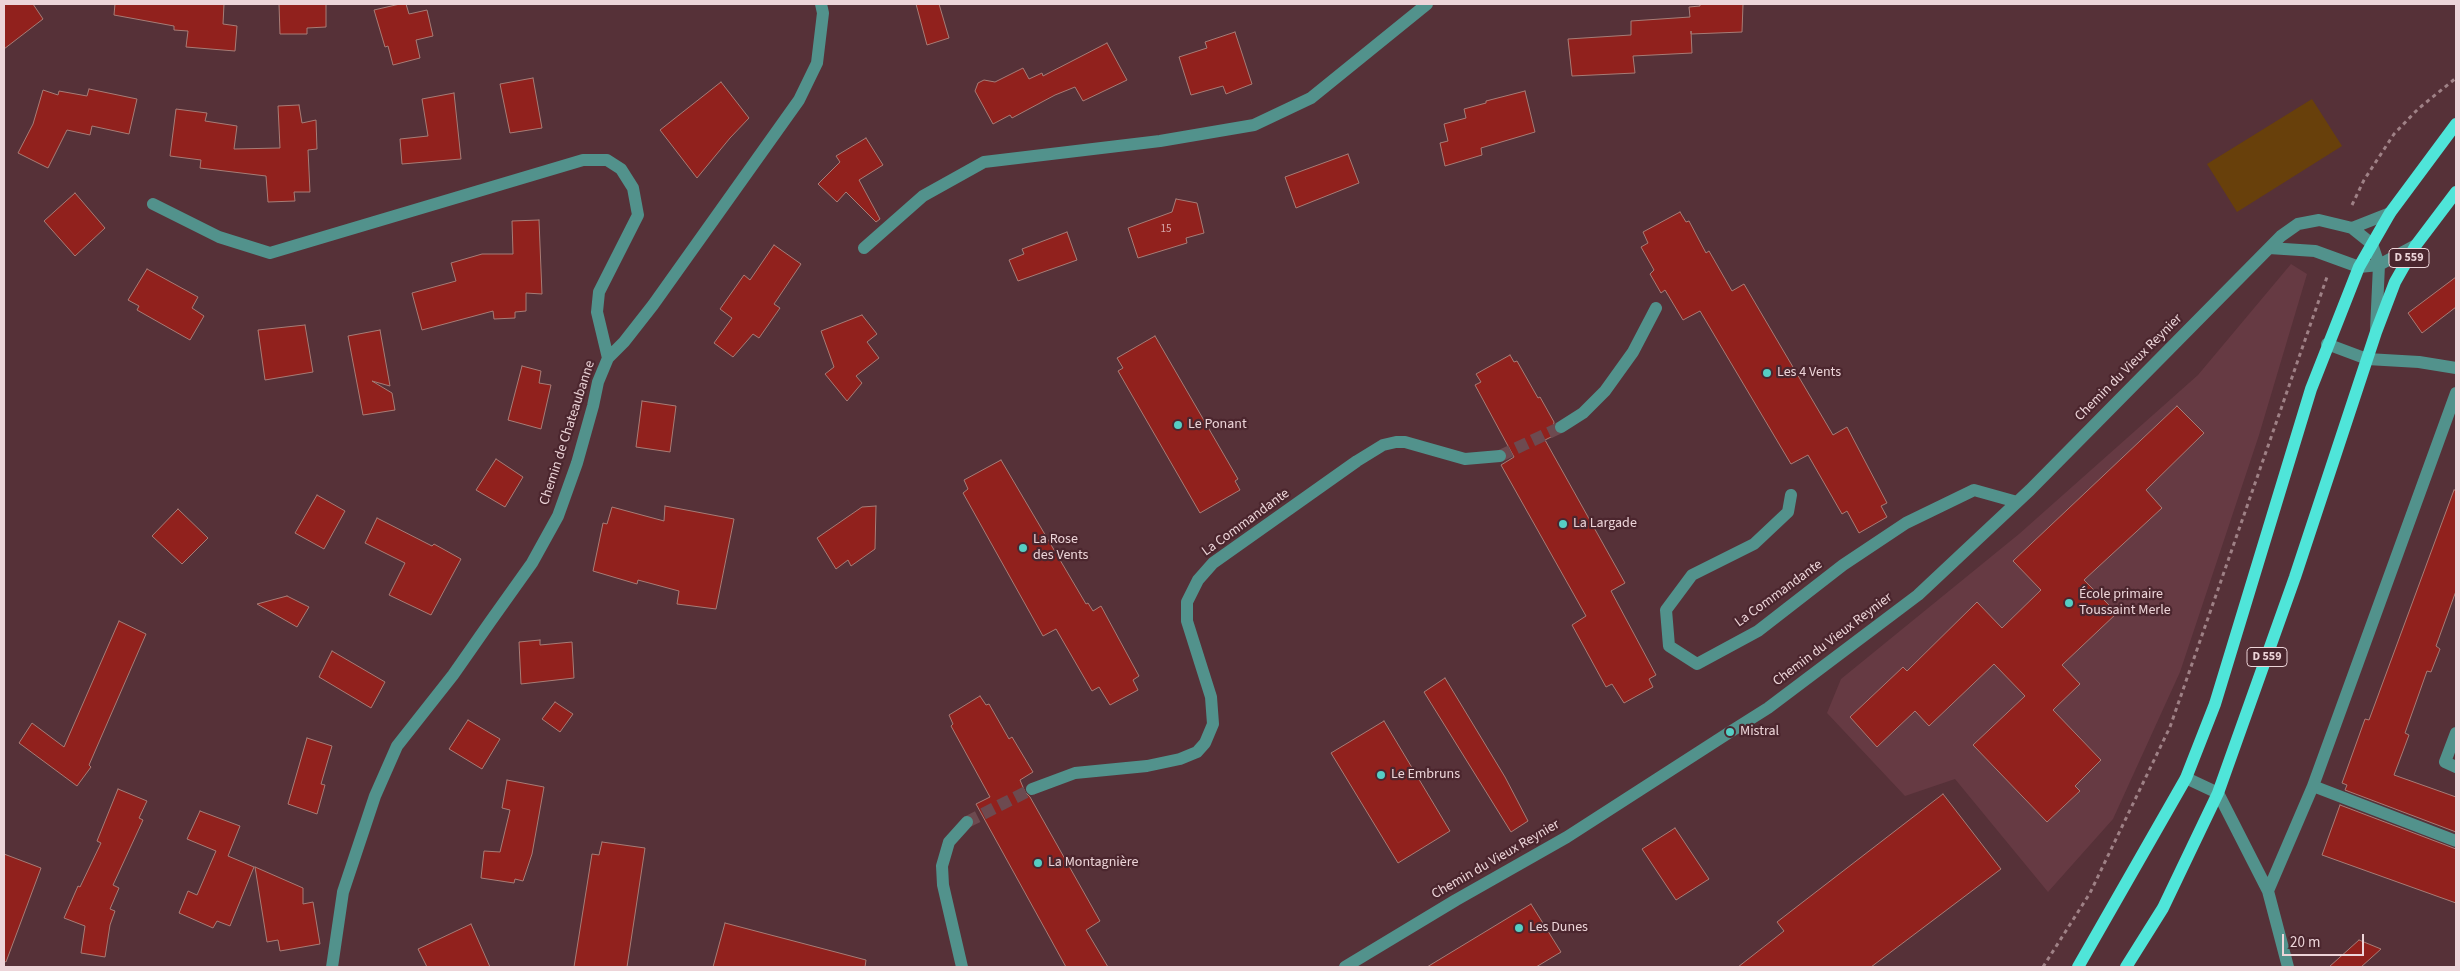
<!DOCTYPE html>
<meta charset="utf-8">
<style>
body{margin:0}
#map{position:relative;width:2460px;height:971px;overflow:hidden;background:#563138;font-family:"Source Sans 3",sans-serif}
canvas{display:block}
.frame{position:absolute;inset:0;border:5px solid #edd5d9;pointer-events:none}
.scale{position:absolute;left:2282px;top:934px;width:82px;height:22px;box-sizing:border-box;border:2px solid #edd5d9;border-top:0;padding-left:6px;font-size:15px;line-height:18px;white-space:nowrap;color:#edd5d9;-webkit-text-stroke:4px #4b262e;paint-order:stroke}
</style>
<div id="map">
<canvas width="2460" height="971"></canvas>
<div class="frame"></div>
<div class="scale">20 m</div>
</div>
<script>
const g = document.querySelector('canvas').getContext('2d');
g.lineJoin = 'round';
function paint(path, color) { g.fillStyle = color; g.fill(path, 'evenodd'); }
const toPath = rows => new Path2D(rows.map(r => 'M' + r).join(''));
function trace(path, color, width, dash) { g.strokeStyle = color; g.lineWidth = width; g.lineCap = dash ? 'butt' : 'round'; g.setLineDash(dash || []); g.stroke(path); }
function label(font, color, halo, rows, align = 'center') {
  g.font = font + ' "Source Sans 3",sans-serif'; g.lineWidth = 4.5; g.setLineDash([]); g.textBaseline = 'middle'; g.strokeStyle = halo; g.fillStyle = color; for (const [text, x, y, turn = 0] of rows) {
    g.save(); g.translate(x, y); g.rotate((+turn || 0) * Math.PI / 180); g.textAlign = isNaN(turn) ? turn : align; if (halo) g.strokeText(text, 0, 0); g.fillText(text, 0, 0); g.restore();
  }
}
paint(toPath([
 [2291,264,2307,274,2259,435,2180,672,2113,819,2048,892,1955,779,1905,796,1827,713,1841,679,2019,534,2198,375]
]), '#663a43');
paint(toPath([
 [2312,99,2342,146,2237,212,2207,164]
]), '#68400b');
const building = toPath([
 [4,4,33,4,43,19,4,49,4,4],
 [115,4,224,4,223,24,237,26,235,51,186,47,188,31,174,30,174,26,114,15,115,4],
 [279,4,326,4,326,27,307,28,307,34,280,34,279,4],
 [400,4,406,4,409,14,427,10,433,36,416,40,420,58,393,65,388,46,385,47,374,10,400,4],
 [916,4,939,4,949,38,927,45,916,4],
 [1700,4,1743,4,1742,32,1691,34,1691,31,1692,53,1633,56,1635,73,1572,76,1568,39,1631,35,1631,21,1690,17,1689,7,1700,6,1700,4],
 [1235,32,1252,84,1226,94,1223,86,1191,95,1179,57,1207,48,1205,42,1235,32],
 [1107,43,1127,80,1083,101,1075,87,1055,95,1012,118,1010,115,993,124,975,91,978,83,984,80,995,82,1023,68,1029,79,1042,73,1043,76,1107,43],
 [533,78,542,128,510,133,500,84,533,78],
 [721,82,749,118,730,138,697,178,660,130,721,82],
 [89,89,137,99,129,134,92,126,90,135,67,130,48,168,18,153,33,124,43,90,58,95,59,91,87,96,89,89],
 [1525,91,1535,132,1481,148,1482,155,1445,166,1440,143,1448,141,1444,124,1466,118,1464,109,1486,103,1486,101,1525,91],
 [454,93,461,159,402,164,400,139,428,136,422,99,454,93],
 [299,105,302,123,316,120,317,149,308,150,310,192,294,192,295,201,268,202,266,176,200,168,201,160,170,156,176,109,207,113,205,121,237,126,234,149,280,148,278,106,299,105],
 [866,138,883,165,859,180,880,219,876,222,846,192,837,202,818,184,840,162,836,156,866,138],
 [1348,154,1359,183,1296,208,1285,177,1348,154],
 [75,193,105,228,75,256,44,221,75,193],
 [1176,199,1197,203,1204,233,1186,238,1187,243,1138,258,1128,228,1172,212,1176,199],
 [1680,212,1686,222,1689,221,1706,253,1709,251,1732,291,1744,284,1833,435,1847,427,1887,503,1881,506,1887,517,1859,533,1847,511,1842,514,1808,455,1791,464,1700,311,1683,320,1665,290,1661,293,1650,274,1654,270,1641,247,1648,243,1643,232,1680,212],
 [539,220,542,294,526,293,526,311,515,312,515,318,494,319,493,311,422,330,412,293,456,281,451,263,482,254,513,254,512,221,539,220],
 [1067,232,1077,260,1018,281,1009,260,1024,254,1022,249,1067,232],
 [774,245,801,264,774,304,780,308,759,338,753,334,733,357,714,343,732,318,720,309,744,275,750,280,774,245],
 [147,269,198,297,192,308,204,316,190,340,137,310,139,306,128,300,147,269],
 [2456,277,2456,307,2422,333,2408,313,2456,277],
 [862,315,877,334,867,342,879,358,856,376,862,383,847,401,825,374,834,367,821,331,862,315],
 [305,325,313,372,265,380,258,330,305,325],
 [380,330,390,386,372,381,392,393,395,410,363,415,348,336,380,330],
 [1155,336,1238,479,1235,481,1240,490,1200,513,1118,371,1123,368,1117,358,1155,336],
 [1510,355,1514,362,1517,361,1538,398,1540,397,1554,422,1553,428,1557,434,1545,440,1625,583,1611,591,1656,675,1649,679,1653,687,1624,703,1612,684,1606,687,1572,625,1586,616,1501,465,1514,457,1475,385,1481,382,1476,374,1510,355],
 [522,366,541,371,539,383,551,385,541,429,508,420,522,366],
 [642,401,676,406,670,452,636,447,642,401],
 [2177,406,2204,433,2146,490,2162,508,2084,580,2117,613,2062,665,2080,684,2053,710,2101,760,2075,786,2080,791,2047,822,1973,745,2025,696,1994,664,1929,726,1915,711,1877,747,1850,717,1903,667,1907,671,1977,602,2002,628,2041,590,2013,561,2177,406],
 [496,459,523,477,505,507,476,490,496,459],
 [1001,460,1086,604,1088,603,1093,611,1101,606,1139,676,1133,680,1138,690,1110,705,1099,687,1092,691,1056,629,1043,636,963,493,968,489,964,480,1001,460],
 [2454,490,2456,490,2456,591,2436,646,2440,649,2431,672,2427,671,2405,733,2409,735,2394,775,2456,797,2456,832,2345,790,2347,785,2342,783,2365,719,2369,720,2454,490],
 [317,495,345,511,324,549,295,533,317,495],
 [665,506,734,519,716,609,677,604,679,591,638,580,637,584,593,571,603,523,607,524,612,507,664,521,665,506],
 [876,506,875,549,851,566,848,560,836,569,817,538,862,507,876,506],
 [178,509,208,538,182,564,152,536,178,509],
 [377,518,432,546,434,544,461,559,431,615,389,595,405,563,365,543,377,518],
 [287,596,309,607,297,627,257,604,287,596],
 [119,621,146,634,89,765,91,767,77,786,19,743,32,723,64,747,119,621],
 [540,640,540,645,572,642,574,678,521,684,519,642,540,640],
 [332,651,385,682,371,708,319,677,332,651],
 [1445,678,1505,777,1528,821,1511,832,1424,692,1445,678],
 [980,696,986,705,989,704,1009,739,1012,737,1033,772,1020,780,1025,792,1030,797,1100,921,1086,930,1108,967,1066,967,976,804,990,797,951,726,953,724,949,715,980,696],
 [555,702,573,714,560,732,542,719,555,702],
 [468,720,500,739,482,769,449,749,468,720],
 [1384,721,1450,831,1398,863,1331,753,1384,721],
 [307,738,332,746,321,784,325,785,317,814,288,804,307,738],
 [507,780,544,787,532,854,523,881,515,879,514,883,481,878,484,851,500,852,510,810,502,808,507,780],
 [118,789,147,801,139,818,143,820,113,885,119,888,110,909,115,911,110,925,105,957,81,953,85,926,64,918,78,886,80,887,101,843,97,841,118,789],
 [1943,794,2001,869,1871,967,1738,967,1784,931,1777,922,1943,794],
 [2340,805,2456,849,2456,903,2322,855,2340,805],
 [200,811,240,826,228,856,254,867,230,926,217,921,213,928,179,913,188,891,197,895,216,851,187,839,200,811],
 [1675,828,1709,879,1676,900,1642,849,1675,828],
 [602,842,645,848,627,967,574,967,592,854,599,855,602,842],
 [4,854,41,868,6,962,4,961,4,854],
 [255,867,303,888,303,904,313,902,320,944,280,951,278,940,267,942,255,867],
 [1531,904,1561,952,1536,967,1427,967,1531,904],
 [725,923,866,960,865,967,713,967,725,923],
 [471,924,490,967,427,967,418,949,471,924],
 [2359,940,2381,949,2361,967,2329,967,2359,940]
]);
paint(building, '#91211d');
trace(building, '#a77c76', 1);
trace(toPath([
 [1500,456,1561,427],
 [967,822,1032,789]
]), '#6d4a50', 12, [12, 6]);
trace(toPath([
 [2352,205,2364,180,2394,134,2418,109,2456,78],
 [2043,967,2090,893,2170,727,2327,277]
]), '#9f8186', 3, [4, 4]);
trace(toPath([
 [153,204,219,237,270,253,583,160,607,160,621,169,633,188,638,215,599,292,597,312,608,358],
 [2352,228,2390,213],
 [864,248,923,196,984,162,1160,141,1254,125,1311,98,1427,4],
 [2269,248,2315,251,2359,267,2379,265,2416,245],
 [2327,344,2367,359,2419,362,2456,368],
 [1561,427,1583,413,1605,391,1633,352,1656,308],
 [1791,495,1788,512,1754,544,1692,575,1666,610,1669,646,1697,664,1758,631,1843,565,1906,523,1974,490,2017,502],
 [2456,733,2445,762,2456,767],
 [2186,778,2218,793,2268,891,2288,967],
 [2313,786,2456,393],
 [1032,789,1075,773,1147,766,1180,759,1197,752,1205,743,1213,724,1211,697,1187,621,1187,602,1198,580,1213,563,1357,461,1383,445,1396,442,1405,442,1465,459,1500,456],
 [2268,891,2313,786,2456,841],
 [332,967,343,892,375,796,397,746,453,675,490,622,532,563,558,516,577,463,593,406,598,382,608,358,624,342,653,305,799,100,817,63,823,13,821,4],
 [962,967,943,885,942,866,949,842,967,822],
 [1345,967,1456,900,1567,837,1730,732,1768,708,1918,595,2030,490,2281,236,2298,224,2319,220,2344,226,2352,228,2372,244,2379,265,2376,330]
]), '#52928c', 12);
trace(toPath([
 [2078,967,2186,778,2215,704,2311,389,2359,267,2390,213,2456,124],
 [2126,967,2163,908,2218,793,2295,577,2376,332,2395,282,2416,245,2456,192]
]), '#4fe5d9', 12);
for (const [x, y, r, color] of [
 [1767,373,5,"#56cec4"],
 [1178,425,5,"#56cec4"],
 [1563,524,5,"#56cec4"],
 [1023,548,5,"#56cec4"],
 [2069,603,5,"#56cec4"],
 [1730,732,5,"#56cec4"],
 [1381,775,5,"#56cec4"],
 [1038,863,5,"#56cec4"],
 [1519,928,5,"#56cec4"]
]) { const dot = new Path2D(); dot.arc(x, y, r, 0, 2 * Math.PI); g.fillStyle = color; g.fill(dot); trace(dot, '#4b262e', 2); }
label('11px', '#d6a8aa', null, [
 ["15",1166,230]
]);
for (const [x, y, w] of [
 [2409,258,40],
 [2267,657,40]
]) { const box = new Path2D(); box.roundRect(x - w / 2, y - 9.5, w, 19, 4); g.fillStyle = '#4b262e'; g.fill(box); trace(box, '#edd5d9', 1); }
label('bold 12px', '#edd5d9', null, [
 ["D 559",2409,258],
 ["D 559",2267,657]
]);
label('14px', '#edd5d9', '#4b262e', [
 ["Chemin du Vieux Reynier",2129,368,-45],
 ["Chemin de Chateaubanne",568,433,-72],
 ["La Commandante",1246,523,-36],
 ["La Commandante",1779,594,-36],
 ["Chemin du Vieux Reynier",1833,640,-37],
 ["Chemin du Vieux Reynier",1496,860,-30]
]);
label('14px', '#edd5d9', '#4b262e', [
 ["Les 4 Vents",1777,373],
 ["Le Ponant",1188,425],
 ["La Largade",1573,524],
 ["La Rose",1033,540],
 ["des Vents",1033,556],
 ["École primaire",2079,595],
 ["Toussaint Merle",2079,611],
 ["Mistral",1740,732],
 ["Le Embruns",1391,775],
 ["La Montagnière",1048,863],
 ["Les Dunes",1529,928]
], 'left');
</script>
